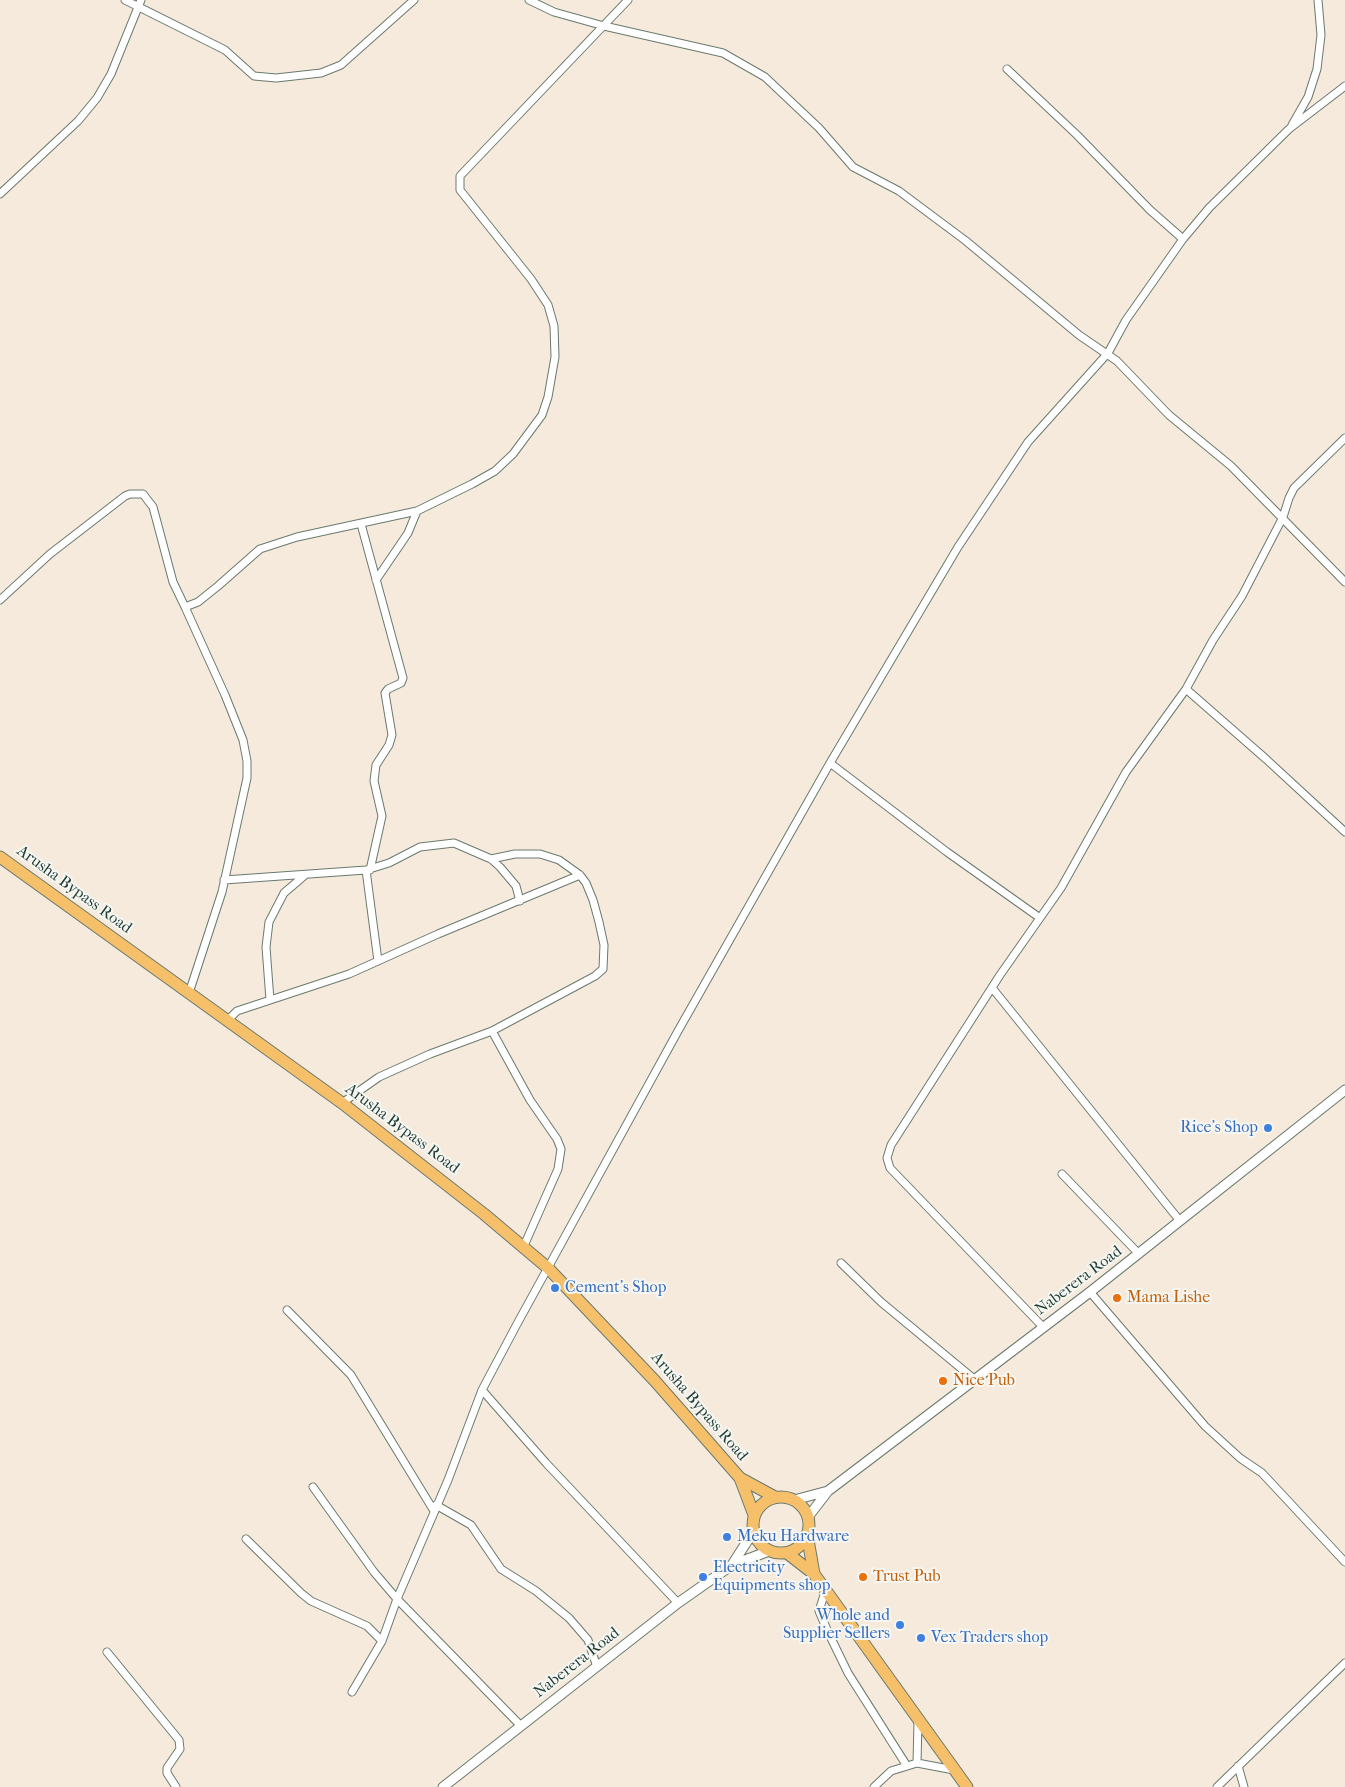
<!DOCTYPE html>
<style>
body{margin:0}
canvas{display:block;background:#f5eadb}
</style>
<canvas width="1345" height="1787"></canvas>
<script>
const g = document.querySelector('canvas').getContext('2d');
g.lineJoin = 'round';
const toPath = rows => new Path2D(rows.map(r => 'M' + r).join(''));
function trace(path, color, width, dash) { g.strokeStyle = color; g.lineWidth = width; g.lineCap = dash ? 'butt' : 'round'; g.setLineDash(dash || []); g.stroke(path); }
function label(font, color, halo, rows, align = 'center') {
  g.font = font + ' "IM FELL French Canon",serif'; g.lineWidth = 4; g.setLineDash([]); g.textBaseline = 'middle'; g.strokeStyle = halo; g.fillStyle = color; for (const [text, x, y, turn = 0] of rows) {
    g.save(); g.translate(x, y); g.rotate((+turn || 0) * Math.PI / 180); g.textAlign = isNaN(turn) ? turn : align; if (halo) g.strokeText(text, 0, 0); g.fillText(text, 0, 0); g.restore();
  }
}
const minor = toPath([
 [125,0,225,50,254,76,276,78,321,73,341,65,414,0],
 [529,0,554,12,604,26,723,53,765,77,819,128,853,167,899,191,966,241,1079,335,1117,361,1169,415,1231,466,1345,582],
 [1007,69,1077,135,1150,210,1183,239],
 [1292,125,1308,97,1317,69,1321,35,1318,0],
 [0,194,78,121,97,98,111,74,141,0],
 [361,524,403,678,401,683,388,689,385,693,392,735,389,745,376,765,374,781,382,816,370,870],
 [376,580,408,533,417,511],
 [0,600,50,554,125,496,130,494,143,494,153,507,173,582,185,607,198,602,218,586,260,549,297,537,417,511,472,484,495,471,513,454,542,415,548,397,555,357,554,326,548,305,531,279,460,190,460,176,628,0],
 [185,607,225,695,243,740,247,761,247,778,222,892,189,993],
 [1186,689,1266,759,1345,832],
 [830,763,947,852,1040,918],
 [366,870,378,961],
 [224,880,366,870,389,863,420,847,454,843,491,859,500,867,516,886,520,901],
 [993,989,1180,1221],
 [270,1000,266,947,269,922,284,893,305,875],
 [227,1021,237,1011,349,974,438,934,580,875],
 [492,1031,530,1100,557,1139,561,1149,558,1169,523,1248],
 [342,1103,379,1077,430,1054,492,1031,595,976,603,969,604,945,599,922,593,900,586,883,580,875,559,860,540,854,515,854,491,859],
 [1062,1174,1139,1254],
 [841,1263,881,1302,974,1379],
 [1090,1292,1205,1426,1240,1458,1262,1473,1345,1562],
 [287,1310,351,1375,434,1511],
 [1043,1327,890,1168,887,1158,891,1145,1000,975,1061,888,1126,772,1186,689,1213,640,1242,596,1283,517,1289,498,1294,488,1345,438],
 [482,1390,546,1463,678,1603],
 [313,1487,374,1572,397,1599,521,1726],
 [436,1505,471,1525,501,1569,536,1591,569,1618,588,1640,597,1667],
 [246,1539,301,1593,311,1601,367,1626,382,1641],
 [825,1592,819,1611,828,1632,848,1673,907,1766],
 [107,1652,179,1740,180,1749,167,1768,167,1773,176,1787],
 [352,1692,382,1641,397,1599,448,1480,482,1390,517,1324,678,1031,830,763,958,547,1028,442,1108,353,1126,320,1183,239,1209,208,1289,129,1345,86],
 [917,1763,918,1721],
 [1238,1766,1244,1787],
 [874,1787,891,1771,917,1763,954,1770],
 [1217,1787,1345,1663]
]);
const tertiary = toPath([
 [794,1500,828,1491],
 [808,1517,828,1491,1090,1292,1345,1090],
 [732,1565,753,1532],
 [443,1787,678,1603,732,1565,769,1551]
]);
const primary = toPath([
 [0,857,342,1103,484,1214,548,1268,655,1381,740,1478,775,1497],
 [740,1478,754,1515],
 '753 1525a28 28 0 1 1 56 0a28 28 0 1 1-56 0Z',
 [807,1534,814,1574],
 [787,1553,814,1574,967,1787]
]);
trace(minor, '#6a7a6e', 9);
trace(tertiary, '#6a7a6e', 11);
trace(primary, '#6a7a6e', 13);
trace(minor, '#fff', 7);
trace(tertiary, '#fff', 9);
trace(primary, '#f6c06b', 11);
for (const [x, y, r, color] of [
 [1268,1128,5,"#3f7fe0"],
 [555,1288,5,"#3f7fe0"],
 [1117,1298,5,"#e8710a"],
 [943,1381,5,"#e8710a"],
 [727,1537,5,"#3f7fe0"],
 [703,1577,5,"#3f7fe0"],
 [863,1577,5,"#e8710a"],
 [900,1625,5,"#3f7fe0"],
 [921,1638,5,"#3f7fe0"]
]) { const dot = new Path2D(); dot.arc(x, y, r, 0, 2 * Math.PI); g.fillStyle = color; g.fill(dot); trace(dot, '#f6f6f2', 2); }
label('16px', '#1f3d34', '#f6f6f2', [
 ["Arusha Bypass Road",74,890,36],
 ["Arusha Bypass Road",402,1129,37],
 ["Naberera Road",1079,1281,-37],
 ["Arusha Bypass Road",699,1407,49],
 ["Naberera Road",577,1663,-38]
]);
label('16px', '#366cbe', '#f6f6f2', [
 ["Rice's Shop",1258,1128,"right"],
 ["Cement's Shop",565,1288],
 ["Meku Hardware",737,1537],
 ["Electricity",713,1568],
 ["Equipments shop",713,1586],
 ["Whole and",890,1616,"right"],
 ["Supplier Sellers",890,1634,"right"],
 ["Vex Traders shop",931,1638]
], 'left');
label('16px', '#c56008', '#f6f6f2', [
 ["Mama Lishe",1127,1298],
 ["Nice Pub",953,1381],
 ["Trust Pub",873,1577]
], 'left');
</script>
